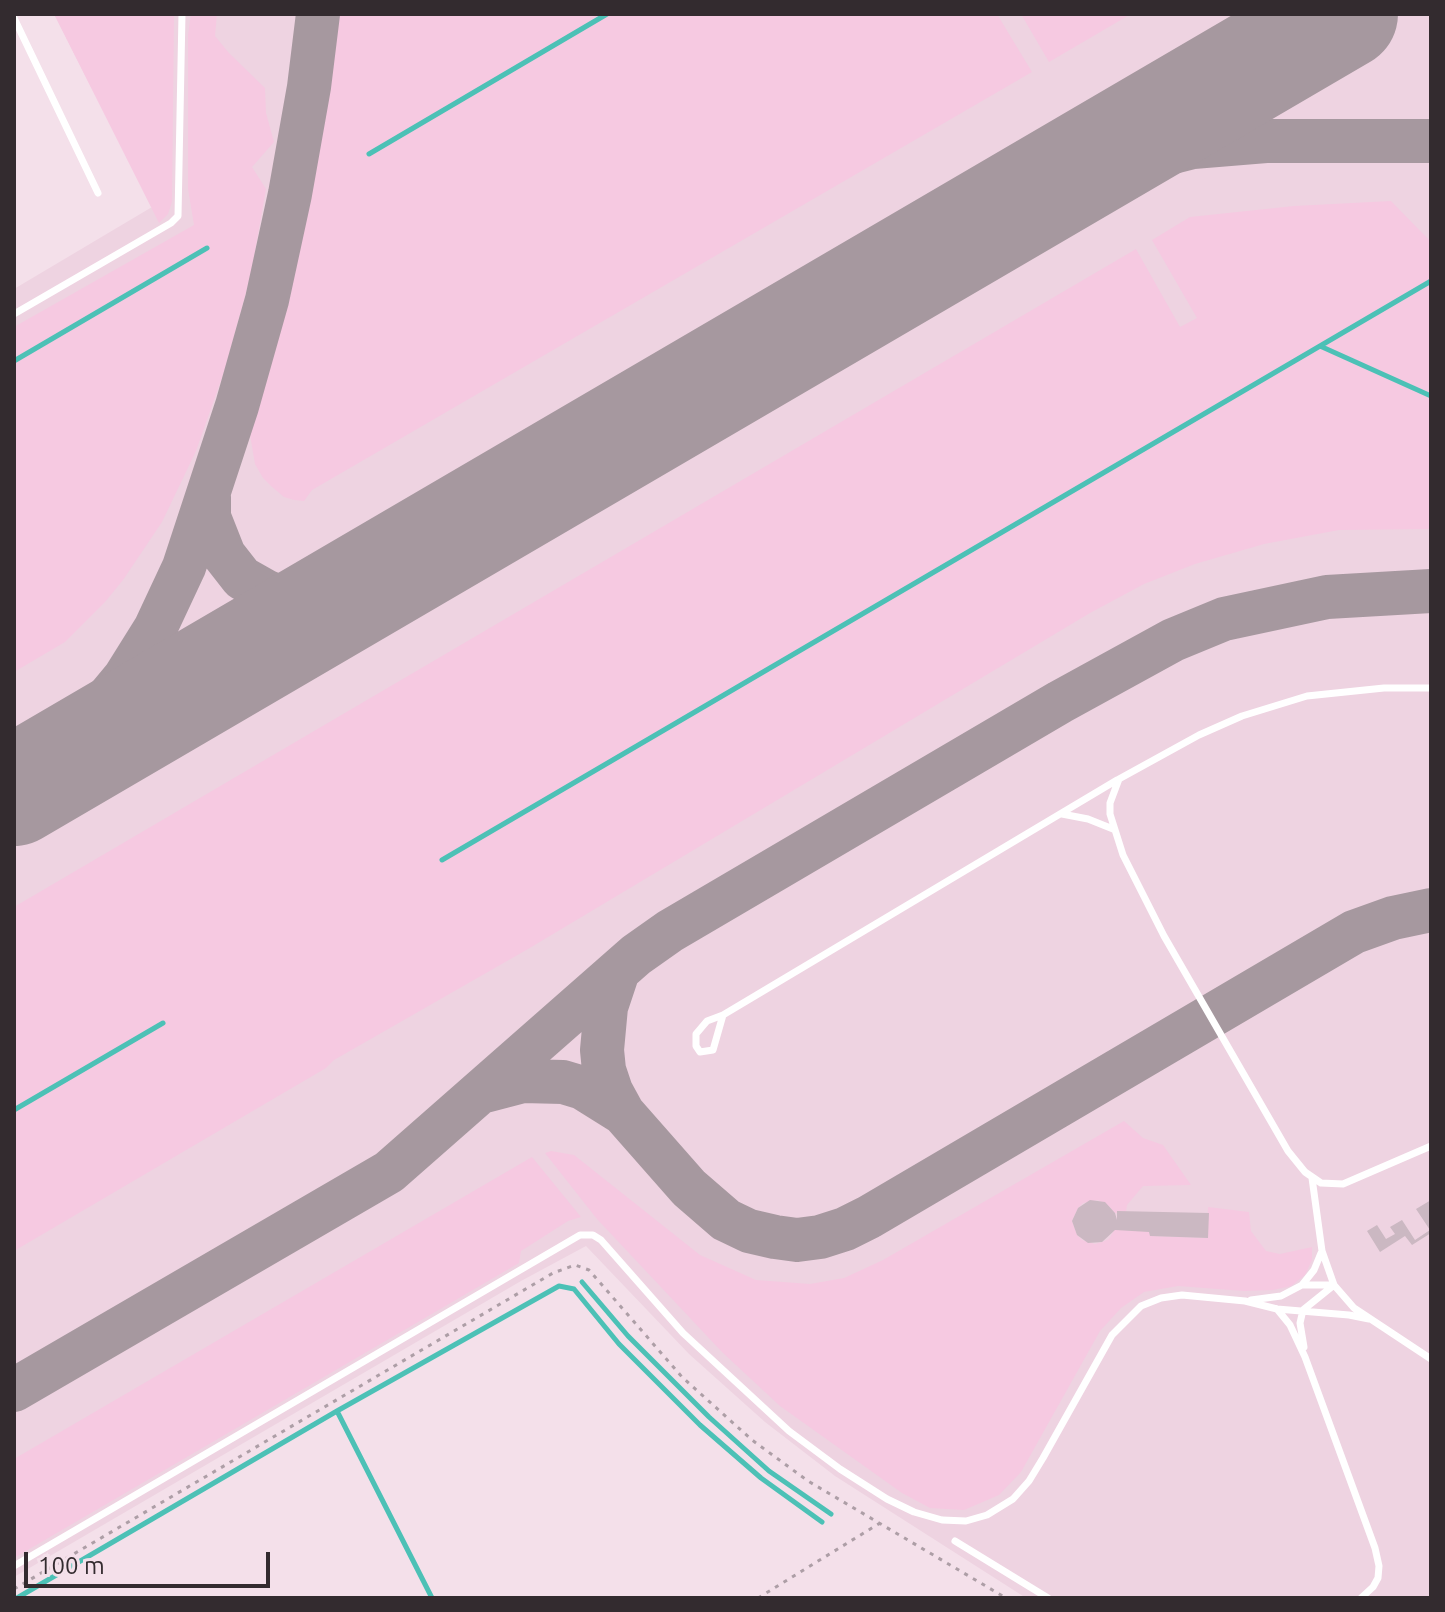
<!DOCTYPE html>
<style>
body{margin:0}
#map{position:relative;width:1445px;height:1612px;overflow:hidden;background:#f4e0ea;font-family:Ubuntu,sans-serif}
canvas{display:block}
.frame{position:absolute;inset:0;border:16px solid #332b2f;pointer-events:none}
.scale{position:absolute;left:24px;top:1552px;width:246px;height:36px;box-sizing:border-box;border:4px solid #332b2f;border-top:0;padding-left:10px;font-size:24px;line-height:28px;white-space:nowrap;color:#332b2f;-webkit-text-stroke:6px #f4e0ea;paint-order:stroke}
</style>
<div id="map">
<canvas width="1445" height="1612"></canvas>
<div class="frame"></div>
<div class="scale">100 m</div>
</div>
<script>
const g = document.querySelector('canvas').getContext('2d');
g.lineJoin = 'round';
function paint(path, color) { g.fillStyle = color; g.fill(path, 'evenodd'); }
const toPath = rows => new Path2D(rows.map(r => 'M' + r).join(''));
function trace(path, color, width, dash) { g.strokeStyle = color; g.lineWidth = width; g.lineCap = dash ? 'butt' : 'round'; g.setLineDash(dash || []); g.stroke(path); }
paint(toPath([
 [54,14,1431,14,1431,1598,1026,1598,835,1476,765,1422,689,1354,586,1246,521,1281,14,1577,14,289,152,207]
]), '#eed3e1');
paint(toPath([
 [54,14,174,14,172,202,168,214,159,223],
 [191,14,217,14,215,36,229,53,265,88,266,113,274,142,252,167,266,189,251,274,225,369,196,451,162,522,123,580,105,602,65,642,14,672,14,327,194,225,188,189,188,35],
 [336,14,997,14,1032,72,312,490,304,501,294,500,284,497,271,486,263,478,255,464,250,435,251,416,304,204,319,130],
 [1021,14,1131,14,1049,62],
 [1391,201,1431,242,1431,529,1339,530,1264,544,1195,564,1144,584,1090,613,528,949,334,1060,326,1068,14,1251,14,907,1136,249,1180,327,1197,318,1152,240,1190,217,1294,206],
 [1124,1121,1143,1138,1163,1145,1191,1185,1143,1186,1127,1205,1126,1212,1115,1213,1110,1207,1098,1200,1083,1203,1078,1208,1072,1221,1077,1235,1082,1240,1095,1244,1102,1242,1109,1239,1116,1227,1149,1232,1150,1236,1207,1238,1208,1207,1249,1212,1251,1231,1266,1251,1280,1254,1312,1247,1312,1260,1305,1275,1291,1286,1273,1290,1244,1291,1178,1286,1144,1292,1121,1308,1100,1331,1021,1472,999,1495,964,1510,930,1508,902,1493,780,1406,722,1352,597,1219,545,1153,551,1151,574,1155,700,1255,756,1280,810,1284,844,1278,883,1260],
 [532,1157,581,1217,568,1221,521,1251,519,1263,14,1558,14,1459]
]), '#f6c9e1');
trace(toPath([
 [369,154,607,14],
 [1320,346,1431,281],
 [14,361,207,248],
 [442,860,1320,346,1431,396],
 [14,1110,163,1023],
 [582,1282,628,1336,709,1417,769,1471,831,1514],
 [337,1411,432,1598],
 [17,1598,337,1411,559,1286,574,1289,619,1344,700,1425,761,1478,822,1522]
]), '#4cc1b6', 5);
trace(toPath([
 [1001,214,1106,169,1193,147,1266,141,1431,141],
 [209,497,209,517,224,555,242,578,265,591,286,600,317,603,345,595,382,576],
 [14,787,33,773,86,724,125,677,155,629,184,567,237,406,267,300,290,194,309,87,318,14],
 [618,971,606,1007,602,1050,604,1070,611,1091,623,1113],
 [481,1092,523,1081,563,1082,583,1088,623,1113,689,1188,726,1220,749,1231,775,1237,797,1240,820,1237,845,1229,869,1217,1354,932,1393,918,1431,910],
 [14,1390,389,1172,636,955,670,931,1060,702,1173,640,1224,619,1327,597,1431,591]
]), '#a6989f', 44);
trace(toPath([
 [14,791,1343,14]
]), '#a6989f', 110);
paint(toPath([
 [1090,1200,1105,1202,1115,1213,1117,1220,1117,1211,1209,1213,1208,1238,1150,1236,1149,1232,1115,1230,1102,1242,1088,1243,1077,1235,1072,1221,1078,1208],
 [1431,1200,1431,1233,1412,1245,1405,1236,1380,1252,1367,1231,1377,1225,1386,1239,1395,1234,1390,1227,1402,1220,1415,1240,1430,1230,1416,1209]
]), '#cbb8c2');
trace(toPath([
 [14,1589,553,1273,575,1265,589,1270,682,1377,752,1440,808,1481,1006,1598],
 [758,1598,880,1523]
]), '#ad9ea6', 3, [4, 6]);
trace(toPath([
 [14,18,98,193],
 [14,314,171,223,178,216,182,14],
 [1431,688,1384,688,1307,696,1242,716,1199,735,1119,779,1110,803,1110,814,1123,855,1164,936,1288,1151,1305,1172,1321,1183,1343,1184,1431,1146],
 [1062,814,1088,819,1113,829],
 [723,1015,713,1050,700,1052,696,1046,696,1034,707,1021,723,1015,1117,780],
 [1312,1178,1322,1251,1334,1285,1354,1308,1431,1359],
 [1302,1285,1334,1285],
 [1251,1300,1281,1296,1302,1285,1314,1270,1321,1253],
 [1277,1309,1290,1325,1305,1357,1375,1548,1379,1566,1378,1578,1373,1587,1361,1598],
 [1304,1347,1300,1323,1303,1310,1334,1285],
 [955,1541,1048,1598],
 [14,1566,580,1235,593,1235,601,1240,683,1333,789,1431,840,1469,887,1499,914,1512,942,1520,966,1521,987,1515,1013,1499,1029,1481,1043,1458,1112,1335,1141,1306,1161,1298,1182,1295,1245,1301,1277,1309,1349,1315,1369,1319]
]), '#fff', 7);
</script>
